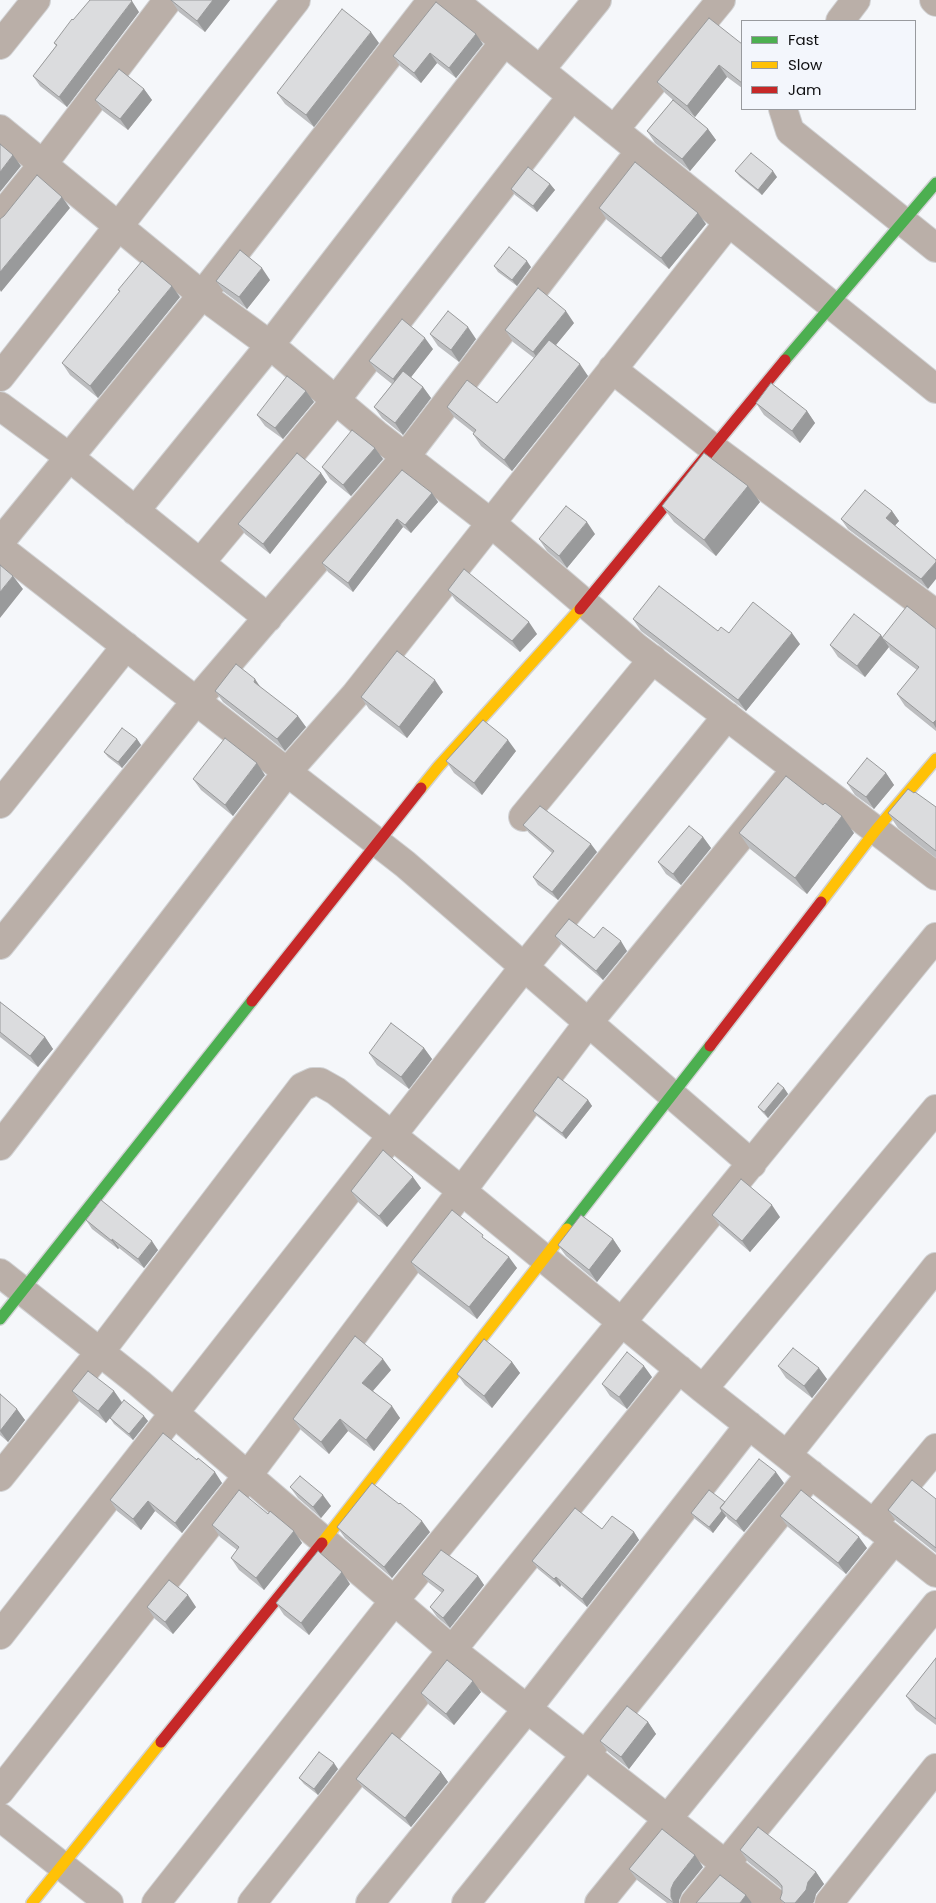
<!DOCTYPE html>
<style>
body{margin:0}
#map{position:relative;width:936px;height:1903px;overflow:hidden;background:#f5f7fa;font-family:Poppins,sans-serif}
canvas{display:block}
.legend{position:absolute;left:741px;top:20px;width:175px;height:90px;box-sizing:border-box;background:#f3f6fc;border:1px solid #989a9e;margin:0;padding:6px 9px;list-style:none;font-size:15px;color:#0f0f11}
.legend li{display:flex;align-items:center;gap:10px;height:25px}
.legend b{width:25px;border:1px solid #989a9e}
</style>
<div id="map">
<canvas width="936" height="1903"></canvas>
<ul class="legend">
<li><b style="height:6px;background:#4caf50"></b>Fast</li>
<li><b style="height:6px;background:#ffc107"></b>Slow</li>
<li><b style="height:6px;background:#c62828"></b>Jam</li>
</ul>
</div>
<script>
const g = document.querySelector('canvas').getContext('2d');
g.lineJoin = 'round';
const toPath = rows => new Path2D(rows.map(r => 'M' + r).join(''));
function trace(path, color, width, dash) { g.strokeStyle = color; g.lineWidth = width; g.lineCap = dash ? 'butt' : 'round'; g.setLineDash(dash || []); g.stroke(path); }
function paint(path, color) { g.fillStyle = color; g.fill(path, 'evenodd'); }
const street = toPath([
 [453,0,936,389],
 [934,0,936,2],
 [840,21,856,0],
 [0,45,36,0],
 [540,70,597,0],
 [783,109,790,131,936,248],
 [0,129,202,295,270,345,376,434,491,523,636,647,936,876],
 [614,130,721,0],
 [0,217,43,164,168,0],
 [612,369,713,448,936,614],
 [0,377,296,0],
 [0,406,69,457,268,618],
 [135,511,270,345,504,42],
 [0,542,202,295,432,0],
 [0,548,405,864,752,1164],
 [200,563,335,401,572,96],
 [0,804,126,646],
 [523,817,653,659],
 [0,945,196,701,406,456,640,151],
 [0,1146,287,772,355,695,729,222],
 [0,1273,139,1383,452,1650,775,1903],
 [703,1389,936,1109],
 [787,1455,936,1267],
 [0,1477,100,1352,302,1087,313,1082,320,1082,336,1091,462,1191,703,1389,936,1573],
 [873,1524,936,1448],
 [0,1635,524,967,727,716],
 [0,1791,248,1475,588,1023,796,769],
 [0,1817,109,1903],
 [156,1903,394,1601,936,937],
 [252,1903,452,1650,679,1369],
 [370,1903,527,1709,749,1425],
 [466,1903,811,1474],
 [599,1903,894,1540],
 [694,1903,936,1605],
 [829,1903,936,1768]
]);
const fast = toPath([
 [785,360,936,183],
 [567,1229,710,1046],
 [0,1319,252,1001]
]);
const slow = toPath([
 [421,788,438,767,580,609],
 [821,902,876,830,936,759],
 [322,1543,567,1229],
 [32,1903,161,1742]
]);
const jam = toPath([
 [580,609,785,360],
 [252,1001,421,788],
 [710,1046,821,902],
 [161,1742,322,1543]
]);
trace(street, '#d1d2d4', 30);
trace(fast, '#d1d2d4', 14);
trace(slow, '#d1d2d4', 14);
trace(jam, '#d1d2d4', 14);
trace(street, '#baafa8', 28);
trace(fast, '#4caf50', 11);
trace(slow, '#ffc107', 11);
trace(jam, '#c62828', 11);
paint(toPath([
 [171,0,230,0,205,32,179,12],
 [139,12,67,107,40,86,33,76,56,46,54,43,73,20],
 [379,43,314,127,285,104,277,93],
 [483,44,456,78,437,63,421,83,400,66,393,56],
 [742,44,742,88,727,77,695,117,680,106,708,129,716,140,690,171,655,143,647,131,673,100,665,93,657,82],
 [144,89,152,100,128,130,103,111,95,100],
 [735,171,777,177,762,195,740,177],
 [550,184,555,190,537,212,515,195,511,189],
 [599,208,706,224,669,269,607,220],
 [494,266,531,267,517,286,498,272],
 [270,280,247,309,224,292,216,281],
 [118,290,180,297,98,398,70,375,62,363,120,292],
 [574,323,556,345,588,376,512,471,481,446,473,434,474,433,455,418,447,407,497,403,534,358,513,342,505,330],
 [430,334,476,339,459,362,438,346],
 [433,349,411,377,423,387,431,398,403,435,382,418,374,407,392,384,377,372,369,361],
 [306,391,314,402,283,439,265,426,257,415],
 [756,403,807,411,815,423,800,443,764,415],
 [375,448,383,459,351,496,330,479,322,467],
 [321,473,327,482,270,554,245,534,238,524],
 [432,493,438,502,411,533,403,527,353,592,328,572,322,563],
 [760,502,716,556,674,522,662,506],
 [892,511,899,521,895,525,928,589,848,529,841,519],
 [595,534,567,568,547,551,539,539],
 [448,590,537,634,520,652,456,601],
 [633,619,718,631,800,644,746,711,641,631],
 [936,629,936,731,905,706,897,694,917,670,890,650,889,647,865,677,838,657,830,645,881,635,882,638],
 [261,688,306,727,285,751,223,702,215,691],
 [443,692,407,738,369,709,361,697],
 [137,739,141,745,122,768,108,757,104,752],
 [516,751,482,795,454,773,446,761],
 [886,773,894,785,874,809,855,795,847,783],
 [265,775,233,816,201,790,193,779],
 [914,793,936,807,936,858,898,828,888,813],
 [523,825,597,852,558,900,538,885,533,877,552,853,529,833],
 [739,833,854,833,807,894,750,849],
 [703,837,711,848,681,885,666,874,658,862],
 [555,936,594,938,627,951,603,980,562,945],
 [0,1002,45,1037,53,1049,38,1067,0,1037],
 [424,1048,432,1059,409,1089,377,1065,369,1053],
 [784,1088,788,1094,768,1118,762,1112,758,1107],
 [588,1100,592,1106,566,1139,537,1116,533,1111],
 [421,1188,387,1227,359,1203,351,1191],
 [712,1215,780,1217,750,1252,720,1226],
 [86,1220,158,1250,144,1268,119,1248,118,1249,92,1229],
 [613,1239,621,1251,597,1282,566,1256,558,1245],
 [488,1241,517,1268,477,1319,419,1274,411,1262],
 [512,1362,520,1373,492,1408,465,1385,457,1374],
 [778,1366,827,1379,812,1398,786,1378],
 [391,1370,373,1391,400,1418,374,1451,348,1431,329,1454,301,1430,293,1419],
 [652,1377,627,1409,610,1396,602,1384],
 [72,1391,114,1391,122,1402,148,1421,133,1440,114,1424,110,1418,106,1423,80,1402],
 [0,1394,25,1420,8,1442,0,1435],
 [197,1460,222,1483,182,1533,155,1511,141,1530,117,1511,110,1500],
 [784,1483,744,1532,728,1519,726,1516,713,1533,695,1519,691,1513],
 [290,1487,331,1506,321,1518,298,1498],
 [936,1499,936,1553,896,1521,888,1510],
 [268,1514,294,1531,302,1543,264,1590,239,1570,231,1558,237,1550,220,1537,212,1525],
 [780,1516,867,1548,846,1574,788,1527],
 [337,1527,430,1532,392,1578,345,1538],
 [602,1529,634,1532,639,1540,587,1607,561,1585,560,1587,538,1569,532,1561],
 [422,1574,478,1576,484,1585,450,1628,437,1617,430,1607,442,1593,429,1583],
 [350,1584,309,1635,284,1615,276,1603],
 [147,1607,196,1607,173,1634,155,1619],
 [936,1658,936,1725,916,1710,906,1696],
 [481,1692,454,1725,429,1705,421,1693],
 [648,1722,656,1734,629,1769,608,1752,600,1741],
 [338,1769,318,1795,304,1784,299,1778],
 [441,1772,448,1782,411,1827,363,1788,356,1779],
 [740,1850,816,1872,824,1884,816,1894,813,1903,783,1903,780,1899,782,1893,782,1889,748,1862],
 [703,1867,682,1893,679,1900,679,1903,667,1903,637,1880,629,1869]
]), '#bcbdbf');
paint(toPath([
 [213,0,230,0,205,32,197,21],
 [132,1,139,12,67,107,59,97],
 [371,32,379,43,314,127,306,115],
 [476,34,483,44,456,78,449,68],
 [430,53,437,63,421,83,414,73],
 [719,65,727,77,695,117,687,106],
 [144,89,152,100,128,130,120,119],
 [708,129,716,140,690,171,682,159],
 [13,155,21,166,0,192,0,172],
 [773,171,777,177,762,195,758,190],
 [550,184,555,190,537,212,533,206],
 [62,197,70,208,1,292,0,290,0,272],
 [698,213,706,224,669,269,661,258],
 [527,261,531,267,517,286,512,280],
 [262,268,270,280,247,309,239,297],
 [172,286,180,297,98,398,90,386],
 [566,311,574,323,541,363,533,352],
 [468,327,476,339,459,362,451,350],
 [425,338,433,349,401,390,393,379],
 [580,364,588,376,512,471,504,460],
 [423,387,431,398,403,435,395,423],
 [306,391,314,402,283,439,275,428],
 [807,411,815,423,800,443,792,431],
 [375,448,383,459,351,496,343,485],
 [321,473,327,482,270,554,263,544],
 [748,486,760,502,716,556,704,540],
 [432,493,438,502,411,533,405,525],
 [892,511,899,521,893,528,886,518],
 [397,519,403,527,353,592,348,583],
 [587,522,595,534,567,568,559,556],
 [936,562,936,579,928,589,921,579],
 [13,576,23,589,0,618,0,592],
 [529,622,537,634,520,652,512,641],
 [792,633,800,644,746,711,738,700],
 [881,635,889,647,865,677,857,666],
 [255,679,263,691,254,682],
 [435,680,443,692,407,738,399,727],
 [298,716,306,727,285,751,277,739],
 [936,720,936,728,933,723],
 [137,739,141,745,122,768,118,762],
 [508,740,516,751,482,795,474,783],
 [257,763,265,775,233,816,225,805],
 [886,773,894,785,874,809,866,797],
 [842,816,854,833,807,894,795,878],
 [703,837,711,848,681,885,673,874],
 [591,844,597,852,558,900,552,892],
 [621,941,627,951,603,980,596,971],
 [45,1037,53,1049,38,1067,30,1056],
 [424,1048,432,1059,409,1089,401,1077],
 [784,1088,788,1094,768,1118,764,1112],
 [588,1100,592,1106,566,1139,562,1133],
 [413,1177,421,1188,387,1227,379,1216],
 [772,1205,780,1217,750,1252,742,1241],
 [112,1239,119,1248,118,1249,112,1241],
 [613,1239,621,1251,597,1282,589,1270],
 [152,1241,158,1250,144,1268,138,1259],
 [509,1257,517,1268,477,1319,469,1307],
 [383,1359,391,1370,370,1394,362,1383],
 [512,1362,520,1373,492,1408,484,1396],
 [644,1366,652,1377,627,1409,619,1397],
 [819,1368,827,1379,812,1398,804,1386],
 [114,1391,122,1403,106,1423,98,1411],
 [392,1406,400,1418,374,1451,366,1440],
 [17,1409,25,1420,8,1442,0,1431],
 [144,1416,148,1421,133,1440,129,1434],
 [340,1419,348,1431,329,1454,321,1442],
 [215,1472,222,1483,182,1533,175,1523],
 [776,1472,784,1483,744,1532,736,1521],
 [323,1495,331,1506,321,1518,313,1507],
 [148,1501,155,1511,141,1530,133,1519],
 [722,1511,726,1516,713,1533,709,1527],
 [422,1521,430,1532,392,1578,384,1567],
 [294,1531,302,1543,264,1590,256,1578],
 [634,1532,639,1540,587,1607,582,1599],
 [859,1537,867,1548,846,1574,838,1563],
 [342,1572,350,1584,309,1635,301,1623],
 [478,1576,484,1585,450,1628,443,1618],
 [556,1577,561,1585,560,1587,554,1579],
 [188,1595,196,1607,173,1634,165,1622],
 [473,1681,481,1692,454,1725,446,1714],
 [648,1722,656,1734,629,1769,621,1757],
 [334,1763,338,1769,318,1795,314,1789],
 [441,1772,448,1782,411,1827,405,1818],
 [695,1855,703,1867,682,1893,679,1900,679,1903,674,1903,671,1897,671,1889,674,1882],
 [816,1872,824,1884,816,1894,814,1902,813,1903,795,1903,808,1882],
 [746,1895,752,1903,740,1903]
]), '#999a9b');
const building = toPath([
 [90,0,131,0,132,1,59,97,33,76,57,45,54,43,72,19,73,20,90,0],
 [171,0,213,0,197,21,171,0],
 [436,2,476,34,449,68,430,53,414,73,393,56,436,2],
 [342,9,371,32,306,115,277,93,342,9],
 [709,18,742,44,742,83,719,65,687,106,657,82,709,18],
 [119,69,144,89,120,119,95,100,119,69],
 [673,100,708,129,682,159,647,131,673,100],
 [0,144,13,155,0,172,0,144],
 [751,153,773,171,758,190,735,171,751,153],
 [635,162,698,213,661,258,599,208,635,162],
 [528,167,550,184,533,206,511,189,528,167],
 [37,175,62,197,0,272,0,219,4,216,37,175],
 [509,247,527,261,512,280,494,266,509,247],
 [240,250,262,268,239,297,216,281,240,250],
 [142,261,172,286,90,386,62,363,120,291,118,290,142,261],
 [538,288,566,311,533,352,505,330,538,288],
 [448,311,468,327,451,350,430,334,448,311],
 [402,319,425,338,393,379,369,361,402,319],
 [549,340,580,364,504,460,473,434,476,430,447,407,467,380,497,403,549,340],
 [403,371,423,387,395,423,374,407,403,371],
 [287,376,306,391,275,428,257,415,287,376],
 [771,383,807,411,792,431,756,403,771,383],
 [352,430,375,448,343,485,322,467,352,430],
 [297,453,321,473,263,544,238,524,297,453],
 [704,453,748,486,704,540,662,506,704,453],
 [402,470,432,493,405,525,397,519,348,583,322,563,402,470],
 [865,490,892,511,886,518,936,560,936,562,921,579,841,519,865,490],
 [566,506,587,522,559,556,539,539,566,506],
 [0,565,13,576,0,592,0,565],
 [464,569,529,622,512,641,448,590,464,569],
 [659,586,718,631,721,627,729,633,753,602,792,633,738,700,633,619,659,586],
 [907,606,936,629,936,720,933,723,897,694,919,667,882,638,907,606],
 [854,614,881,635,857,666,830,645,854,614],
 [397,651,435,680,399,727,361,697,397,651],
 [236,664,255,679,254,682,298,716,277,739,215,691,236,664],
 [483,720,508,740,474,783,446,761,483,720],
 [122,728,137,739,118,762,104,752,122,728],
 [225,738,257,763,225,805,193,779,225,738],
 [867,758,886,773,866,797,847,783,867,758],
 [786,776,823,805,825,803,842,816,795,878,739,833,786,776],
 [908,789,914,793,915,792,936,807,936,851,888,813,908,789],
 [540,806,591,844,552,892,533,877,554,851,523,825,540,806],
 [689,826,703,837,673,874,658,862,689,826],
 [569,919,594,938,603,927,621,941,596,971,555,936,569,919],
 [0,1002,45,1037,30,1056,0,1032,0,1002],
 [391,1023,424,1048,401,1077,369,1053,391,1023],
 [558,1077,588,1100,562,1133,533,1111,558,1077],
 [778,1083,784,1088,764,1112,758,1107,778,1083],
 [383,1150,413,1177,379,1216,351,1191,383,1150],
 [741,1179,772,1205,742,1241,712,1215,741,1179],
 [101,1200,152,1241,138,1259,112,1239,112,1241,86,1220,101,1200],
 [452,1210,483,1235,482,1237,509,1257,469,1307,411,1262,452,1210],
 [581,1215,613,1239,589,1270,558,1245,581,1215],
 [355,1336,383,1359,362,1383,392,1406,366,1440,340,1419,321,1442,293,1419,355,1336],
 [484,1339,512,1362,484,1396,457,1374,484,1339],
 [793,1348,819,1368,804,1386,778,1366,793,1348],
 [627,1352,644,1366,619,1397,602,1384,627,1352],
 [88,1371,114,1391,98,1411,72,1391,88,1371],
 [0,1394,17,1409,0,1431,0,1394],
 [124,1400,144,1416,129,1434,110,1418,124,1400],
 [163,1433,197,1460,198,1458,215,1472,175,1523,148,1501,133,1519,110,1500,163,1433],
 [759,1459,776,1472,736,1521,720,1508,759,1459],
 [300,1476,323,1495,313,1507,290,1487,300,1476],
 [912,1480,936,1499,936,1548,888,1510,912,1480],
 [372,1483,399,1504,400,1503,422,1521,384,1567,337,1527,372,1483],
 [239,1490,268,1514,270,1511,294,1531,256,1578,231,1558,239,1547,212,1525,239,1490],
 [709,1490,725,1502,720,1508,722,1511,709,1527,691,1513,709,1490],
 [801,1490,859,1537,838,1563,780,1516,801,1490],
 [575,1508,602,1529,612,1516,634,1532,582,1599,556,1577,554,1579,532,1561,575,1508],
 [441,1550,478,1576,443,1618,430,1607,444,1590,422,1574,441,1550],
 [318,1551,342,1572,301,1623,276,1603,318,1551],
 [169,1580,188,1595,165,1622,147,1607,169,1580],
 [936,1658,936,1719,906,1696,936,1658],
 [447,1660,473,1681,446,1714,421,1693,447,1660],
 [627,1706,648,1722,621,1757,600,1741,627,1706],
 [392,1733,441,1772,405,1818,356,1779,392,1733],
 [319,1752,334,1763,314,1789,299,1778,319,1752],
 [758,1827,816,1872,808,1882,806,1890,795,1903,785,1903,780,1899,782,1893,782,1886,777,1880,740,1850,758,1827],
 [662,1829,695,1855,674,1882,671,1889,671,1897,674,1903,629,1869,662,1829],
 [720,1875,746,1895,740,1903,696,1903,720,1875]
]);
paint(building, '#dbdcde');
trace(building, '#999a9b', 1);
</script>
